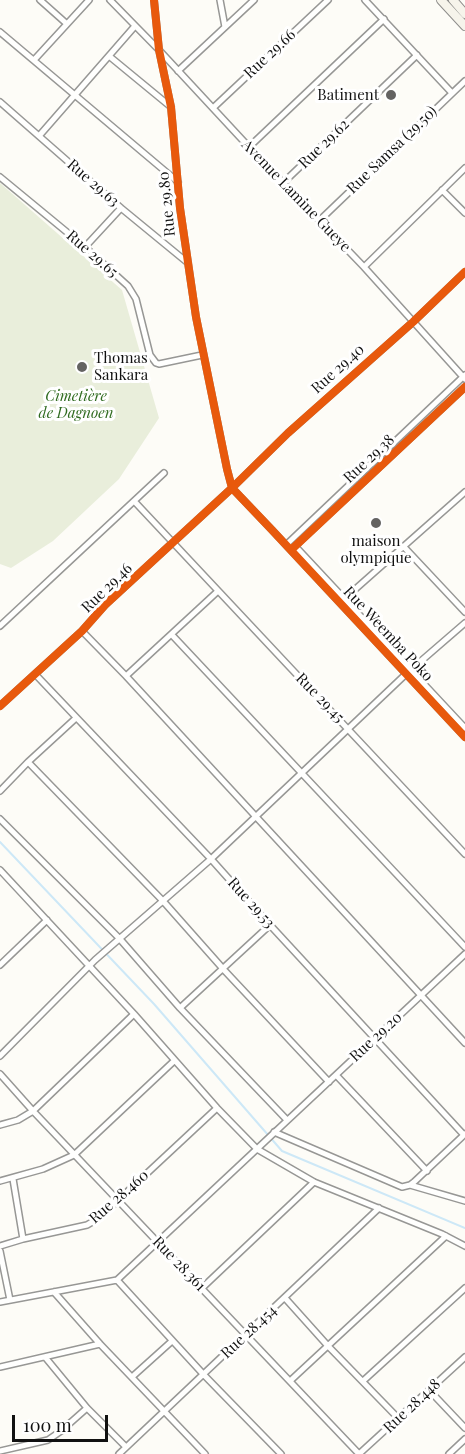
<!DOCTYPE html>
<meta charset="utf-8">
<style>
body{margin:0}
#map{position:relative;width:465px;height:1454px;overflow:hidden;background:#fdfcf7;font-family:"Playfair Display",serif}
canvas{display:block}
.scale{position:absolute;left:12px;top:1415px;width:96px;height:27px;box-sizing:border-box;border:3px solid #111;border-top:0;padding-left:8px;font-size:18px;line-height:21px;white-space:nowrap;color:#111;-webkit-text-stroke:4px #fff;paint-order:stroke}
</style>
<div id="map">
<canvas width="465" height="1454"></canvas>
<div class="scale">100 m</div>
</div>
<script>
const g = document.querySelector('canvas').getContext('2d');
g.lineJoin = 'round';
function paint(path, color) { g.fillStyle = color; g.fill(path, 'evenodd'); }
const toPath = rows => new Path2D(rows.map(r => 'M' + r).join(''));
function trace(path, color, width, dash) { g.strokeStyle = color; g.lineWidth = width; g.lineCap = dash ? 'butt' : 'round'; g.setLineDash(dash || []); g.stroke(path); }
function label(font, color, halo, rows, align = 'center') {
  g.font = font + ' "Playfair Display",serif'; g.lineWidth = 6; g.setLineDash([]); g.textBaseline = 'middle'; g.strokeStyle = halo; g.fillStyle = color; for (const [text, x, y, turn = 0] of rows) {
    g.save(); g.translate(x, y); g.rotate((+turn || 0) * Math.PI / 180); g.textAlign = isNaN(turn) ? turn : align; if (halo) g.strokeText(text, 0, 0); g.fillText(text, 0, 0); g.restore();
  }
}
paint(toPath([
 [0,183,122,290,159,418,119,479,53,541,11,568,0,564]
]), '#e9eedb');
trace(toPath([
 [0,842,154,1004,282,1151,465,1228]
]), '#cde8f7', 2);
const minor = toPath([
 [40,0,67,24],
 [110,0,159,50,249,147,364,267,465,379],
 [154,0,159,50,171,107,180,208,196,317,227,469,232,488,272,530,465,737],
 [220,0,225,27],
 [365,0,452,93],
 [0,32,178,182],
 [109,56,171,107],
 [34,60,89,0],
 [178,71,254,0],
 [0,102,121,208,188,263],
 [213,108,328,0],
 [39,136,135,26],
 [249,147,384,19],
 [0,177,85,247,128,286,136,299,150,355,156,363,159,364,202,355],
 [284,182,417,55],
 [442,190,465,213],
 [320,220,465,81],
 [85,247,121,208],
 [364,267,465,168],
 [134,501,465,854],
 [286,545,465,375],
 [295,546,465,728],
 [294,547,465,387],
 [404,547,465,612],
 [343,600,465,492],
 [0,626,164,473],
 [82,631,126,676,465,1043],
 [172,635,465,947],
 [35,674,211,859,270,925,464,1135],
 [126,676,218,591],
 [0,706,82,631,105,605,232,488,288,433,413,322,465,272],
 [28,762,163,901,225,971,329,1082],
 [0,791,28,762,76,718],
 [0,819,119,938,180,1008,287,1120],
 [0,870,134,1014,217,1108,257,1149,314,1182,442,1234,465,1246],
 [0,965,47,920],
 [180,1008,270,925],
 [0,1056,95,960,211,859,406,674,465,623],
 [0,1074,33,1111,359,1454],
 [336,1075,427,1171],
 [0,1125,18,1120,33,1111,134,1014],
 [274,1132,402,1187,410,1185,414,1182,465,1134],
 [13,1179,23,1239],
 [0,1181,43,1169,74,1155,174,1061],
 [410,1185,465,1201],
 [0,1246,23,1239,87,1225,99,1218,217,1108],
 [0,1251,10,1300],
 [117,1280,204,1375,281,1454],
 [202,1288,314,1182],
 [54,1292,100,1344,205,1454],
 [285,1298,328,1346,399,1419],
 [0,1302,117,1280,465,954],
 [45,1357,87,1408,126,1447],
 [0,1367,100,1344],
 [132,1377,172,1341],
 [290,1381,446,1236],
 [363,1381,465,1288],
 [429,1390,465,1428],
 [0,1451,48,1440,61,1431,87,1408],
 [119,1454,379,1208],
 [359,1454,465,1357],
 [449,1454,465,1439]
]);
const secondary = toPath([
 [441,0,465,26],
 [453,0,465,14]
]);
trace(minor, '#979795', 8);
trace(secondary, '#8e8d8b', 10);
trace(minor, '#fffffe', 5);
trace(secondary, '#f6f4eb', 8);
trace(toPath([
 [154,0,159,50,171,107,180,208,196,317,227,469,232,488,272,530,465,737],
 [291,550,465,387],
 [0,706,82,631,105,605,232,488,288,433,413,322,465,272]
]), '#e8590c', 8);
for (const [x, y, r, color] of [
 [391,95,6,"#646362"],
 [82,367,6,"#646362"],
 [376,523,6,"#646362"]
]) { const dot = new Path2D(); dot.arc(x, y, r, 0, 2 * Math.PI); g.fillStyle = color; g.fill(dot); trace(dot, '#fff', 2); }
label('15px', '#111', '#fff', [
 ["Rue 29.66",270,54,-43],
 ["Rue 29.62",324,144,-44],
 ["Rue Samsa (29.50)",392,150,-44],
 ["Rue 29.63",93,183,41],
 ["Avenue Lamine Gueye",296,196,46],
 ["Rue 29.80",167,204,-96],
 ["Rue 29.65",92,254,41],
 ["Rue 29.40",338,369,-42],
 ["Rue 29.38",369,459,-43],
 ["Rue 29.46",107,588,-44],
 ["Rue Weemba Poko",388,634,47],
 ["Rue 29.45",320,698,46],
 ["Rue 29.53",251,903,48],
 ["Rue 29.20",376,1037,-43],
 ["Rue 28.460",119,1197,-41],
 ["Rue 28.361",179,1264,46],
 ["Rue 28.454",249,1332,-43],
 ["Rue 28.448",412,1406,-43]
]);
label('15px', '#111', '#fff', [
 ["Batiment",379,95],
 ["Thomas",94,358,"left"],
 ["Sankara",94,375,"left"],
 ["maison",376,541,"center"],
 ["olympique",376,558,"center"]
], 'right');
label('italic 15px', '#2f6b1f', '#fff', [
 ["Cimetière",76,396],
 ["de Dagnoen",76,413]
]);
</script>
